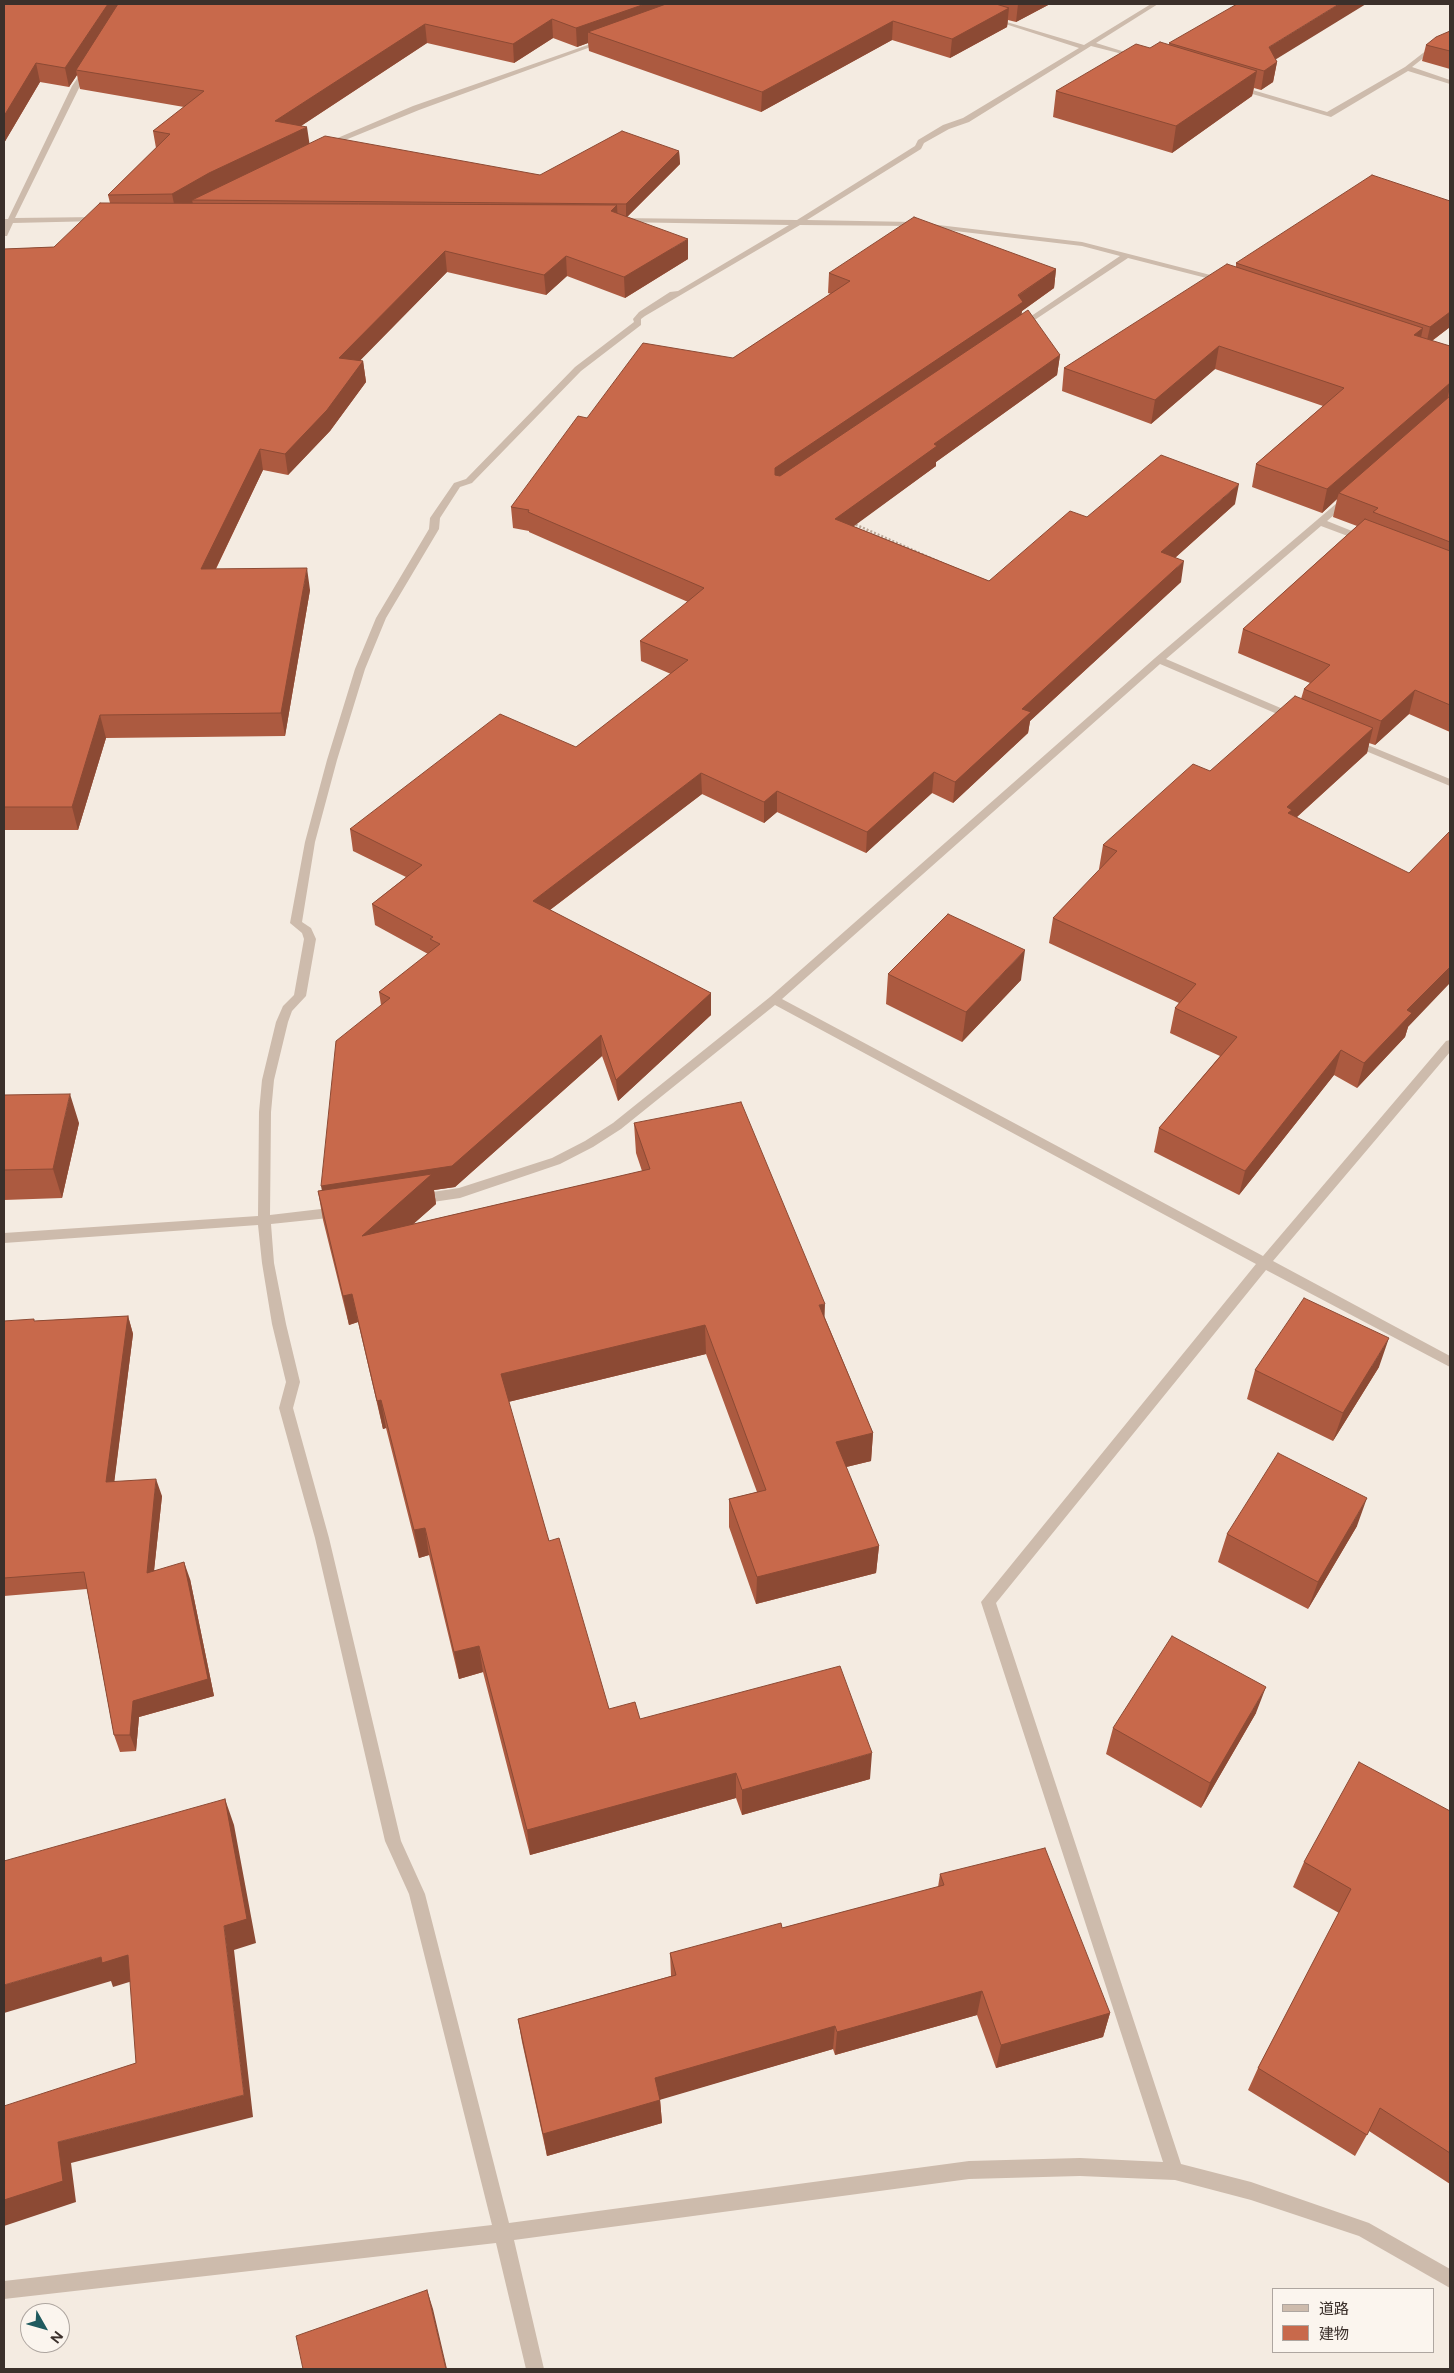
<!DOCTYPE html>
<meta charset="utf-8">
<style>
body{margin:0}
#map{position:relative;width:1454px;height:2373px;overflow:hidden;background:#f4ebe1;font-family:Figtree,"Noto Sans JP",sans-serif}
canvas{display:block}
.frame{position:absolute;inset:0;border:5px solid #3b302b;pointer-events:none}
.legend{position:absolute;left:1272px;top:2288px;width:162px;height:65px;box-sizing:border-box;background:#fbf5ee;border:1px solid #aea6a0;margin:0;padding:6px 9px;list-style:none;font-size:15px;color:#3b302b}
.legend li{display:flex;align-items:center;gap:10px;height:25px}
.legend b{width:25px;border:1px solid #aea6a0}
.north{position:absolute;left:20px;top:2303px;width:50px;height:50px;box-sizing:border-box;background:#fbf5ee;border:1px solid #aea6a0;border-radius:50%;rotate:128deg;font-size:14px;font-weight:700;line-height:20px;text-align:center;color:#3b302b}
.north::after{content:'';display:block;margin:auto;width:18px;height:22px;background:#1f5a5e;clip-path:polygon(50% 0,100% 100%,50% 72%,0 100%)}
</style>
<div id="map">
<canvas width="1454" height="2373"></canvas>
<div class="frame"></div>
<ul class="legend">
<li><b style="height:6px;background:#cdbbac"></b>道路</li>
<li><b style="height:14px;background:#c8694b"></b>建物</li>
</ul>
<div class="north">N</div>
</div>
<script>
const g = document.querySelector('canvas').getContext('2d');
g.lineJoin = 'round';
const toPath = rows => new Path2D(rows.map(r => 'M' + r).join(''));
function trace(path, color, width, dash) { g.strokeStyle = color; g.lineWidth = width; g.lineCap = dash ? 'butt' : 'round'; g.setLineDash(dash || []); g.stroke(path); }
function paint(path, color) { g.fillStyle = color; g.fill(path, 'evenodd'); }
trace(toPath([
 [852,523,942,563]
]), '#b9a596', 2.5, [2, 2]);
paint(toPath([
 [1151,4,1158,4,1096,43,1138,56,1138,58,1091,46,969,122,949,129,924,143,921,149,807,220,913,222,1082,242,1226,279,1226,283,1128,258,1021,329,1018,329,1018,325,1120,256,1082,246,913,226,800,225,645,316,641,319,641,325,581,371,472,483,460,487,440,518,439,529,386,618,365,669,337,760,315,842,302,922,311,928,316,939,306,996,292,1011,288,1022,274,1080,271,1112,270,1215,338,1207,342,1209,344,1212,342,1215,338,1217,271,1224,274,1263,286,1324,300,1382,293,1408,329,1538,401,1841,425,1894,509,2223,969,2161,1080,2158,1163,2162,981,1602,1256,1264,775,1005,621,1129,593,1147,560,1164,460,1198,419,1204,413,1199,419,1194,459,1188,552,1158,585,1141,613,1123,770,997,1155,658,1344,497,1350,497,1350,501,1327,521,1367,537,1367,541,1361,541,1321,526,1166,659,1297,715,1297,719,1289,719,1160,664,782,999,1263,1256,1446,1041,1450,1040,1450,1052,1273,1261,1450,1356,1450,1367,1266,1270,996,1603,1181,2164,1251,2182,1369,2223,1450,2269,1450,2288,1359,2236,1251,2200,1175,2180,1080,2176,969,2179,514,2240,544,2369,526,2369,496,2243,4,2299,4,2281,492,2225,409,1894,385,1841,315,1538,279,1408,286,1382,272,1324,262,1263,258,1225,4,1243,4,1233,258,1216,259,1112,262,1080,276,1022,283,1006,294,995,304,939,302,933,290,923,305,842,327,760,355,669,376,618,429,529,430,518,454,483,466,479,575,367,634,322,633,319,639,312,670,292,678,291,789,225,619,222,616,222,616,218,797,220,915,146,918,140,943,125,963,118,1079,48,990,19,990,17,1084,45,1151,4],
 [1450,32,1450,37,1412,67,1450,80,1450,84,1408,71,1331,117,1232,88,1239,86,1327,112,1405,67,1450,32],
 [602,40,607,41,419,110,328,147,321,145,413,106,602,40],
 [86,66,91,67,80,86,15,218,99,217,103,219,99,221,13,223,7,236,4,236,5,223,4,219,8,219,72,86,86,66],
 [1353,739,1450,779,1450,786,1349,744,1349,740,1353,739]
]), '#cdbbac');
paint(toPath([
 [4,4,1050,4,1016,22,1008,20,1007,27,950,58,892,40,761,112,589,51,588,43,577,47,553,38,514,63,427,43,301,126,309,144,540,175,679,151,680,164,627,217,688,259,625,298,567,276,546,295,447,272,360,360,363,361,366,382,330,431,288,475,263,470,216,569,310,590,285,736,106,738,78,830,4,830,4,249,54,247,110,203,108,195,156,148,153,131,184,107,80,89,77,75,69,87,40,82,4,143],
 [1450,31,1450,69,1422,61,1426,45],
 [1169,43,1276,60,1277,62,1273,82,1261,90,1254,88,1252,96,1172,153,1053,117,1056,91,1150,48,1169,45],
 [1450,201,1450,327,1432,341,1450,346,1450,732,1409,714,1375,745,1369,743,1367,753,1297,817,1408,1027,1405,1037,1357,1088,1334,1075,1239,1195,1154,1152,1159,1128,1220,1056,1170,1033,1175,1008,1179,1003,1049,943,1053,918,1100,870,1099,869,1103,845,1210,771,1301,699,1304,689,1310,683,1238,653,1243,629,1357,526,1333,517,1337,499,1322,513,1252,487,1256,464,1323,406,1215,369,1151,424,1062,391,1064,368,1236,267,1236,263],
 [1056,269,1054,288,1022,311,1021,314,1060,355,1057,375,936,462,936,466,853,526,989,581,1087,517,1235,504,1175,558,1181,582,1030,721,1028,733,953,803,932,793,866,853,777,812,764,823,702,794,550,910,711,993,711,1015,618,1101,602,1056,455,1187,434,1190,436,1204,413,1224,642,1171,636,1153,634,1123,825,1318,873,1433,871,1461,846,1467,879,1546,876,1573,756,1604,729,1527,729,1499,757,1492,706,1354,508,1402,549,1541,609,1709,640,1719,870,1779,742,1815,736,1798,530,1855,483,1672,459,1679,429,1555,419,1558,386,1428,383,1429,358,1322,349,1325,323,1220,318,1191,322,1191,381,1005,379,992,428,954,375,925,372,904,406,877,353,851,350,829,576,747,671,674,641,661,640,641,688,602,529,532,529,531,513,528,511,507,587,418,733,358,831,294,828,293,829,273],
 [888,974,1021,980,962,1042,886,1004],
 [4,1095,79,1123,62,1198,4,1200],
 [128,1316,133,1334,114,1482,162,1496,154,1570,190,1579,214,1696,139,1717,136,1751,120,1752,114,1735,87,1589,4,1596,4,1321,35,1321],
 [1379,1367,1333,1441,1247,1399,1255,1370],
 [1357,1526,1308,1609,1218,1562,1227,1534],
 [1256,1713,1201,1808,1106,1754,1113,1728],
 [1450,1811,1450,2184,1369,2131,1355,2156,1248,2090,1258,2068,1339,1913,1293,1887,1304,1862],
 [940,1874,1110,2013,1103,2037,996,2068,977,2015,835,2055,833,2049,660,2099,662,2123,547,2156,522,2042,518,2019,671,1976,670,1953,782,1928,938,1887]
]), '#ac5a40');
paint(toPath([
 [108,4,124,4,76,70,77,75,69,87,65,68],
 [645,4,699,4,588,32,588,43,577,47,576,28],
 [1018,4,1050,4,1016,22],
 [1339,4,1366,4,1265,66,1269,47],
 [1009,8,1007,27,950,58,952,39],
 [552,19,553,38,514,63,513,44],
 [893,21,892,40,761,112,762,92],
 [425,24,427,43,278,141,275,121],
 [1277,62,1273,82,1261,90,1264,71],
 [36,63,40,82,4,143,4,116],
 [1257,71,1252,96,1172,153,1176,126],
 [307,127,310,147,192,200,193,204,176,214,172,194,209,173],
 [679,151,680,164,626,218,626,204],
 [617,205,618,225,611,211],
 [688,239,688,259,625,298,624,277],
 [445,251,447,272,342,379,339,358],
 [566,256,567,276,546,295,544,275],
 [1056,269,1054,288,1022,311,1021,321,775,488,775,468],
 [1450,312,1450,327,1426,345,1430,327],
 [1423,328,1418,351,1414,335],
 [1219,346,1215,369,1151,424,1155,400],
 [1060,355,1057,375,936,462,936,466,835,540,835,519,934,444],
 [363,361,366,382,330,431,288,475,285,454],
 [1450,383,1450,387,1446,405,1339,493,1337,499,1322,513,1327,489],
 [260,449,263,470,205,591,201,569],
 [1239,484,1235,504,1158,573,1161,552],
 [1184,561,1181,582,1030,721,1028,733,953,803,955,782,1022,709],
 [307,568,310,590,285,736,281,713],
 [1415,690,1409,714,1375,745,1381,721],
 [100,715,106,738,78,830,72,807],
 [1373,728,1367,753,1288,825,1287,807],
 [934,772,932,793,866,853,867,832],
 [701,773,702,794,534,922,533,901],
 [777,791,777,812,764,823,764,802],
 [1025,950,1021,980,962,1042,966,1012],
 [1450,967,1450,983,1408,1027,1405,1037,1357,1088,1364,1063,1407,1010],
 [711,993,711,1015,618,1101,616,1080],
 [601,1035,602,1056,455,1187,434,1190,436,1204,367,1265,325,1206,321,1186],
 [1341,1050,1334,1075,1239,1195,1245,1171],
 [70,1094,79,1123,62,1198,53,1169],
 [352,1294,358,1322,349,1325,343,1296],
 [825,1304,824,1333,819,1305],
 [128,1316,133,1334,112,1500,106,1482],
 [705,1325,706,1354,504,1403,501,1374],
 [1389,1338,1379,1367,1333,1441,1343,1413],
 [381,1400,386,1428,383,1429,377,1401],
 [873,1433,871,1461,834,1470,836,1442],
 [156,1479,162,1496,152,1590,147,1573],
 [1367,1498,1357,1526,1308,1609,1318,1582],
 [425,1528,429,1555,419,1558,414,1530],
 [879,1546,876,1573,756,1604,757,1577],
 [184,1562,190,1579,214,1696,139,1717,136,1751,130,1735,133,1701],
 [479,1646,483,1672,459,1679,454,1652],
 [1266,1687,1256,1713,1201,1808,1210,1783],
 [872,1753,870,1779,742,1815,742,1790],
 [736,1773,736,1798,530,1855,527,1830],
 [225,1799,234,1825,256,1943,234,1950,253,2117,71,2163,76,2202,4,2226,4,2200,58,2142,244,2095,224,1926],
 [128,1955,139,1979,113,1987,111,1981,4,2013,4,1985,101,1957],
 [982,1991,977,2015,835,2055,837,2032],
 [1110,2013,1103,2037,996,2068,1001,2045],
 [835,2026,833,2049,656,2101,655,2078],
 [660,2100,662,2123,547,2156,543,2134],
 [427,2290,433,2309,447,2369,446,2369]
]), '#8c4a34');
const building = toPath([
 [4,4,108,4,65,68,36,63,4,116,4,4],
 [118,4,645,4,576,28,552,19,513,44,425,24,275,121,307,127,209,173,172,194,108,195,170,134,153,131,204,91,76,70,118,4],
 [666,4,996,4,1009,8,952,39,893,21,762,92,588,32,666,4],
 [1237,4,1339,4,1269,47,1277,62,1264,71,1169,43,1237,4],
 [1450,31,1450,51,1426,45,1436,37,1450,31],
 [1160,42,1257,71,1176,126,1056,91,1136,44,1150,48,1160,42],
 [622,131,679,151,626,204,192,200,325,136,540,175,622,131],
 [1372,175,1450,201,1450,312,1430,327,1236,263,1372,175],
 [100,203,617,205,611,211,688,239,624,277,566,256,544,275,445,251,339,358,363,361,327,410,285,454,260,449,201,569,307,568,281,713,100,715,72,807,4,807,4,249,54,247,100,203],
 [914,217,1056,269,1018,295,1023,302,775,468,775,475,780,476,1028,310,1060,355,934,444,937,446,835,519,989,581,1070,511,1087,517,1161,455,1239,484,1161,552,1184,561,1022,709,1031,712,955,782,934,772,867,832,777,791,764,802,701,773,533,901,711,993,616,1080,601,1035,452,1166,321,1186,336,1041,390,998,379,992,440,944,430,939,433,937,372,904,422,865,350,829,500,714,576,747,688,660,640,641,704,588,528,512,529,510,511,507,578,416,587,418,643,343,733,358,850,281,829,273,914,217],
 [1227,264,1423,328,1414,335,1450,346,1450,383,1327,489,1256,464,1344,388,1219,346,1155,400,1064,368,1227,264],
 [1450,396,1450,542,1373,512,1378,508,1339,493,1450,396],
 [1365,519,1450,551,1450,705,1415,690,1381,721,1304,689,1330,665,1243,629,1365,519],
 [1295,696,1373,728,1287,807,1292,810,1288,813,1409,873,1450,831,1450,967,1407,1010,1412,1013,1364,1063,1341,1050,1245,1171,1159,1128,1237,1037,1175,1008,1196,984,1053,918,1117,851,1103,845,1193,764,1210,771,1295,696],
 [948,914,1025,950,966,1012,888,974,948,914],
 [70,1094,53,1169,4,1170,4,1095,70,1094],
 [741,1102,825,1304,819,1305,873,1433,836,1442,879,1546,757,1577,729,1499,766,1490,705,1325,501,1374,549,1541,559,1538,609,1709,635,1702,640,1719,840,1666,872,1753,742,1790,736,1773,527,1830,479,1646,454,1652,425,1528,414,1530,381,1400,377,1401,352,1294,343,1296,318,1191,432,1174,362,1236,650,1169,634,1123,741,1102],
 [1304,1298,1389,1338,1343,1413,1255,1370,1304,1298],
 [128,1316,106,1482,156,1479,147,1573,184,1562,208,1679,133,1701,130,1735,114,1735,84,1572,4,1578,4,1321,34,1319,34,1321,128,1316],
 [1278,1453,1367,1498,1318,1582,1227,1534,1278,1453],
 [1172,1636,1266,1687,1210,1783,1113,1728,1172,1636],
 [1359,1762,1450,1811,1450,2153,1380,2108,1367,2135,1258,2068,1351,1889,1304,1862,1359,1762],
 [225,1799,247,1919,224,1926,244,2095,58,2142,63,2181,4,2200,4,2106,136,2063,128,1955,102,1963,101,1957,4,1985,4,1861,225,1799],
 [1045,1848,1110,2013,1001,2045,982,1991,837,2032,835,2026,655,2078,660,2100,543,2134,518,2019,676,1975,670,1953,781,1923,782,1928,944,1885,940,1874,1045,1848],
 [427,2290,446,2369,303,2369,296,2336,427,2290]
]);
paint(building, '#c8694b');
trace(building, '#8c4a34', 1);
</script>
